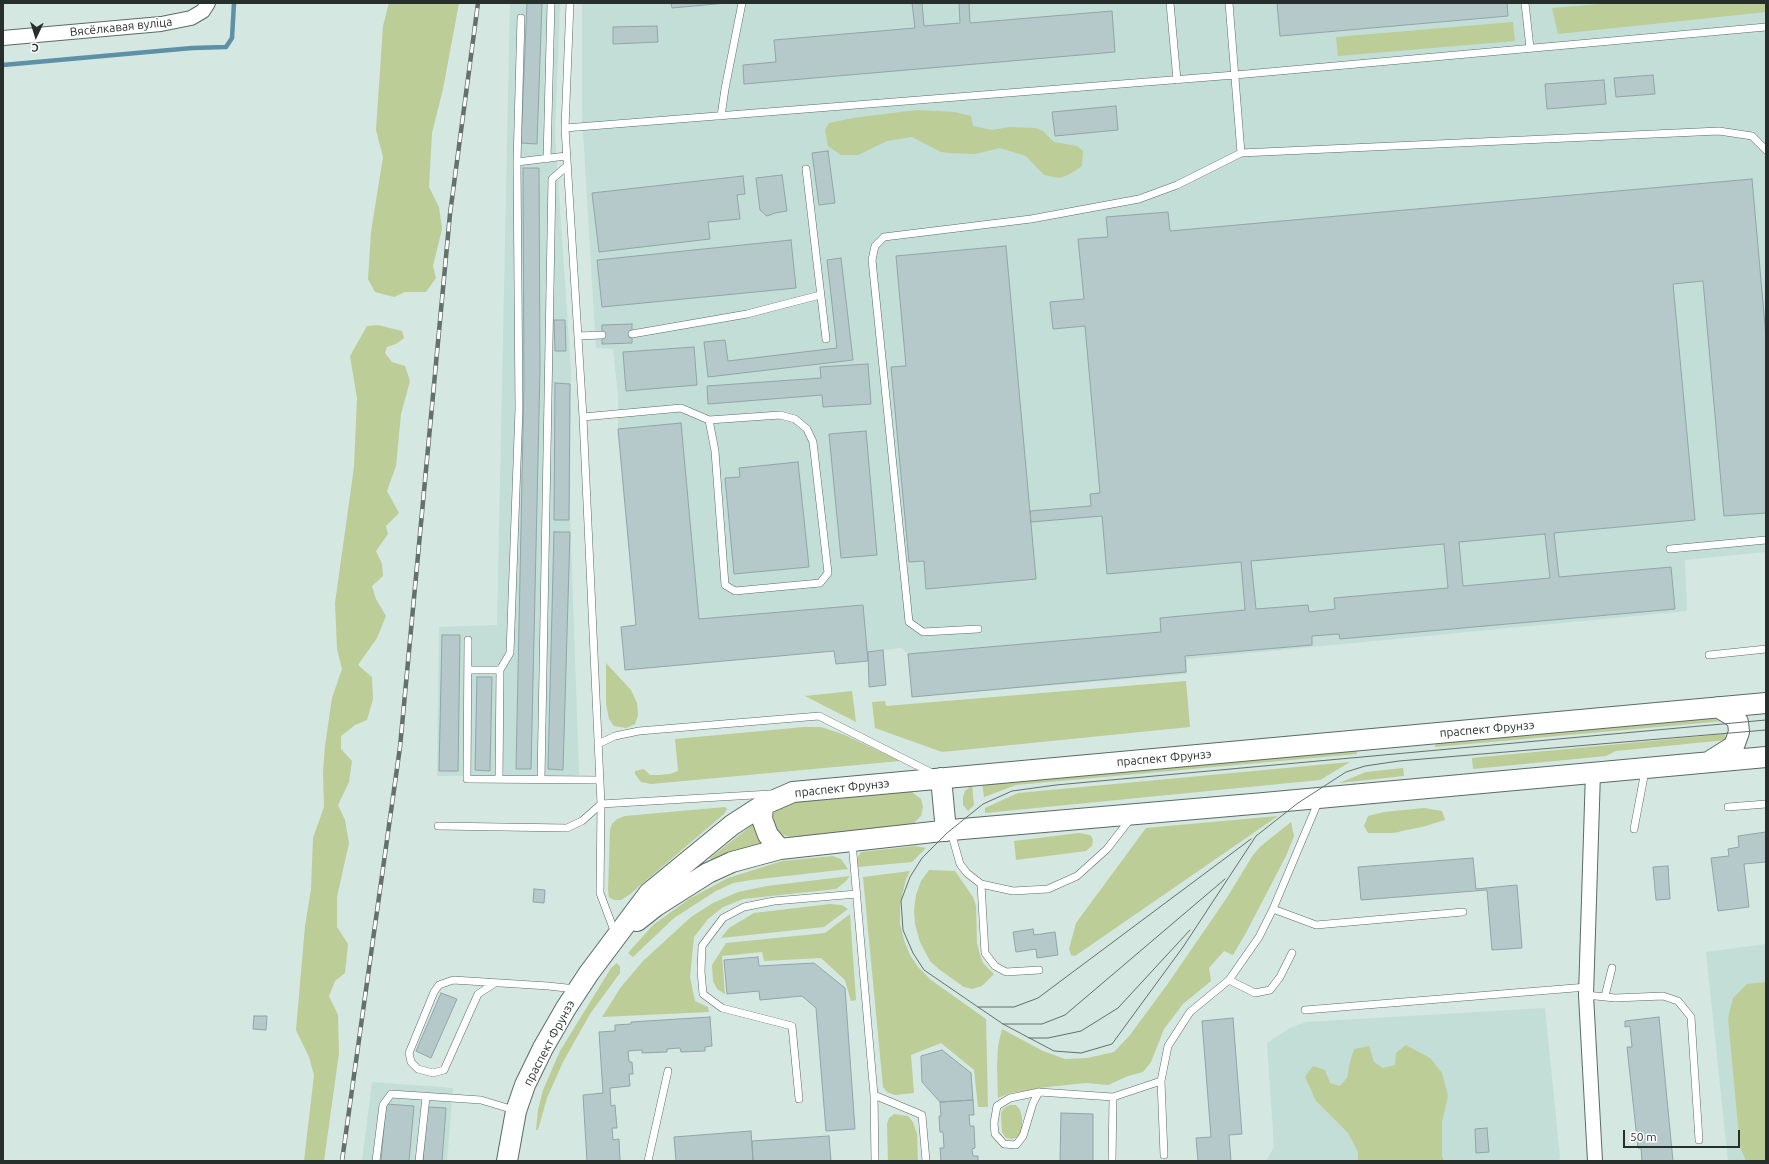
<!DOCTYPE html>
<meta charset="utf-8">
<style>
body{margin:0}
#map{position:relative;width:1769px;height:1164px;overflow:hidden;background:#d4e7e1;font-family:Ubuntu,sans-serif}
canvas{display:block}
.frame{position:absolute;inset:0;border:4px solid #272f2d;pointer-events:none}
.north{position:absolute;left:16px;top:16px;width:40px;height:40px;-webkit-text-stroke:3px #fff;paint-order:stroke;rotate:184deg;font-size:11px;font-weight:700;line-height:16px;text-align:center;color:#272f2d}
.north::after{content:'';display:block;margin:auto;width:14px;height:18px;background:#272f2d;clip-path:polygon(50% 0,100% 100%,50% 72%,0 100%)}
.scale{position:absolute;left:1623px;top:1130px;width:117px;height:18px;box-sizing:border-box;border:2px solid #272f2d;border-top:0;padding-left:5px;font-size:12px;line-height:14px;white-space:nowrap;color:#272f2d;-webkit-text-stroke:3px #fff;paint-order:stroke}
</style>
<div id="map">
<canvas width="1769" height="1164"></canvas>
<div class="frame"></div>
<div class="north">С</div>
<div class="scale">50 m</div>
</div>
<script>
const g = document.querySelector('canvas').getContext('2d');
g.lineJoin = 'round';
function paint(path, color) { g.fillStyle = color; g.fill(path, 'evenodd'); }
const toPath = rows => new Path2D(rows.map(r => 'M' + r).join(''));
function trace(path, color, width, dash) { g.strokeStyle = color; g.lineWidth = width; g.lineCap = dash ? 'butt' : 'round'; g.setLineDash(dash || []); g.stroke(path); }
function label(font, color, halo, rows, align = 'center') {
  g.font = font + ' Ubuntu,sans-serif'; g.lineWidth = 3; g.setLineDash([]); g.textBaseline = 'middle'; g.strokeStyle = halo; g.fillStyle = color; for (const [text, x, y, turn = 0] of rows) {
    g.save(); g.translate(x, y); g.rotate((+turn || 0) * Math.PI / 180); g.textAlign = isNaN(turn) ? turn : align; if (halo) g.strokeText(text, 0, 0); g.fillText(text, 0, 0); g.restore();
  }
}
paint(toPath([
 [510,3,560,3,555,134,571,372,570,513,579,775,437,776,439,627,497,625],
 [582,3,1766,3,1766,552,1685,560,1687,611,1187,659,1187,674,912,697,908,654,901,648,868,652,868,661,836,664,834,651,625,670,621,627,636,625,618,429,618,395,613,349,596,348,582,115],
 [1766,944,1766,1161,1728,1161,1706,952],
 [1545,1008,1560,1157,1559,1161,1266,1161,1274,1147,1267,1043,1290,1028,1306,1022],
 [372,1082,453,1088,447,1161,362,1161]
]), '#c2ded6');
paint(toPath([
 [389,3,459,3,443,89,432,133,429,187,439,207,442,229,433,266,436,278,426,292,405,292,394,297,375,292,368,279,371,232,383,157,376,130,383,26],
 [1613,3,1765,3,1766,12,1558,34,1552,8],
 [1513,22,1515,41,1338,56,1336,37],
 [916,110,955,112,971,116,973,126,992,130,1009,127,1035,128,1043,131,1054,142,1077,146,1083,151,1082,166,1068,175,1060,178,1044,175,1026,156,1000,148,975,154,949,153,941,152,912,137,887,141,858,155,841,155,828,146,825,130,829,123,853,118],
 [378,325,402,331,404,338,396,344,387,347,385,353,392,362,405,366,410,381,401,414,396,466,387,491,399,513,386,526,388,534,376,551,382,564,383,576,372,586,376,599,386,616,377,638,358,665,372,677,373,699,367,720,355,725,341,736,341,749,352,761,349,782,338,805,345,820,349,843,337,897,337,927,348,944,345,973,335,981,329,996,338,1015,339,1053,324,1161,304,1161,314,1075,309,1057,296,1030,305,926,311,889,313,838,324,807,323,772,325,746,332,698,342,669,337,649,335,603,354,467,357,398,350,356,367,326],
 [606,663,631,690,637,703,638,715,635,724,626,728,614,726,609,719,606,704],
 [1186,681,1190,727,942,752,875,728,872,702,885,701,886,706],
 [852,691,856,722,805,696],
 [1682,719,1724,719,1724,721,1435,747,1435,742],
 [804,727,821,727,845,735,900,761,651,784,641,782,635,774,635,771,644,769,650,775,659,775,670,774,678,771,675,739],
 [1725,734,1726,740,1616,751,1606,756,1473,769,1472,758],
 [1356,747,1357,754,1016,785,984,797,982,783],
 [1350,762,1320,780,985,813,985,808,1018,793],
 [1403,768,1404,776,1339,783,1366,772],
 [972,785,974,805,968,811,963,805,963,797,965,791],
 [911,791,921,799,923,807,921,816,914,823,904,826,791,837,783,835,775,827,773,814,777,807,785,801],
 [725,807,727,809,724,814,629,895,621,900,614,900,609,897,608,890,610,830,612,824,617,819,625,816],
 [1424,808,1442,811,1445,820,1422,827,1393,833,1368,833,1364,826,1368,816,1384,812],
 [1278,816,1075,956,1071,955,1069,949,1076,923,1146,828],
 [756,822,765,843,712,861,710,858],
 [1291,822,1294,836,1286,856,1247,931,1233,955,1224,951,1209,968,1211,981,1183,1004,1164,1029,1151,1062,1143,1072,1128,1076,1108,1085,1086,1083,1047,1087,1010,1093,998,1098,997,1066,998,1046,1002,1029,1043,1051,1065,1059,1087,1058,1114,1052,1130,1035,1169,982,1228,896,1253,855,1261,846],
 [1079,833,1090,835,1093,839,1092,846,1086,851,1016,860,1014,841],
 [915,846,926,848,912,862,858,867,857,859,861,852],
 [833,856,841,859,848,869,751,880,733,883,716,891,674,918,633,957,628,953,653,925,689,899,728,878,782,861],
 [929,870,955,871,973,897,976,906,977,943,980,955,983,963,994,974,982,986,972,989,964,987,940,970,930,961,920,942,915,924,914,910,916,895,921,881],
 [910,871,906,879,900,905,900,924,904,940,910,955,918,967,931,980,986,1019,988,1107,978,1107,974,1070,941,1043,911,1055,914,1093,895,1095,887,1092,883,1087,863,877],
 [850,876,845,882,836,889,743,899,723,907,708,919,694,937,690,977,695,1001,708,1007,709,1012,602,1017,621,987,643,961,691,917,713,903,738,892,767,886],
 [830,904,842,905,848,909,824,927,721,938,729,928,754,913],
 [850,914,856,1000,851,1001,845,980,821,958,764,961,762,952,722,956,725,994,717,989,713,981,712,965,726,943,825,933],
 [617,963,620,967,620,973,590,1014,563,1062,547,1098,538,1130,536,1130,538,1110,543,1090,560,1051,611,968],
 [1766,982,1766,1161,1746,1161,1740,1147,1728,1018,1733,998,1747,984],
 [1406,1045,1430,1058,1442,1073,1448,1096,1442,1122,1442,1156,1444,1161,1358,1161,1358,1152,1348,1133,1316,1101,1305,1077,1313,1066,1325,1070,1330,1083,1340,1086,1347,1078,1350,1062,1354,1049,1369,1046,1374,1062,1383,1068,1395,1065,1396,1053],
 [1010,1105,1016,1105,1020,1110,1022,1117,1022,1131,1018,1137,1012,1139,1006,1138,1002,1132,1001,1113,1004,1108],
 [894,1114,908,1116,913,1122,917,1134,918,1161,888,1161,887,1124,889,1118]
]), '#bccd97');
trace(toPath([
 [3,65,192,48,226,47,232,38,234,3]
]), '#5e90a7', 4.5);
const building = toPath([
 [527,3,542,3,537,144,521,143,527,3],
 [671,3,726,3,672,8,671,3],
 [912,3,922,3,924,26,960,23,959,3,969,3,970,23,1112,11,1115,52,744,84,743,65,776,62,774,40,915,28,912,3],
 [1277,3,1507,3,1508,16,1280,36,1277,3],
 [657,26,658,42,613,44,613,27,657,26],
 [1653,75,1655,94,1616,97,1614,78,1653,75],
 [1604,80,1606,104,1547,109,1545,84,1604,80],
 [1116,106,1118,130,1055,136,1052,112,1116,106],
 [828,151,835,203,819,205,812,153,828,151],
 [523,168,539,168,540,370,531,769,516,769,524,384,523,168],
 [782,175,787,211,775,213,767,216,760,210,756,178,782,175],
 [743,176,745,194,737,195,740,219,708,222,710,239,599,252,592,193,743,176],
 [1752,179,1766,337,1766,513,1724,516,1703,281,1673,284,1695,520,1554,533,1559,577,1671,567,1675,609,1340,639,1339,634,1312,636,1312,645,1185,656,1186,672,912,697,908,654,1161,632,1160,618,1245,610,1241,562,1107,574,1102,516,1031,522,1030,511,1091,506,1090,494,1100,493,1085,326,1053,329,1050,302,1084,299,1078,239,1108,237,1106,217,1168,212,1170,231,1752,179],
 [1545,534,1550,578,1463,586,1459,542,1545,534],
 [1444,544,1448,588,1334,598,1335,609,1309,612,1308,605,1256,609,1251,561,1444,544],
 [791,240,796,288,602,307,597,260,791,240],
 [1006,246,1036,579,926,589,924,561,909,562,891,367,906,366,896,256,1006,246],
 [841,258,853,360,708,377,704,342,725,340,728,361,837,348,827,260,841,258],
 [554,320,565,320,566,351,555,351,554,320],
 [632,324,632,343,602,344,602,325,632,324],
 [694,347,697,385,626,391,623,352,694,347],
 [868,364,871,404,823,407,822,395,708,404,707,386,821,378,820,367,868,364],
 [555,383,570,384,569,520,554,520,555,383],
 [681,423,699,619,863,605,868,661,836,664,834,651,625,670,621,627,636,625,618,429,681,423],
 [866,431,877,555,841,558,829,434,866,431],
 [798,462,809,567,734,574,725,478,740,477,739,468,798,462],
 [554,532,570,532,563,770,548,769,554,532],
 [442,635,460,635,458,771,439,771,442,635],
 [883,650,886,685,869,687,868,652,883,650],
 [477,677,492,677,490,771,475,770,477,677],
 [1766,832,1766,862,1744,864,1749,907,1718,911,1711,858,1729,856,1728,849,1739,847,1738,836,1766,832],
 [1473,858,1476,889,1517,885,1522,948,1492,950,1487,890,1361,900,1358,867,1473,858],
 [1668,866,1670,899,1656,900,1653,867,1668,866],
 [534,889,545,890,544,903,533,902,534,889],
 [1033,929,1034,935,1055,932,1058,955,1037,958,1036,949,1016,952,1013,932,1033,929],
 [758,957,759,966,814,963,845,988,855,1129,826,1131,816,1008,802,996,760,1000,759,991,727,994,724,960,758,957],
 [441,993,457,999,431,1058,416,1051,441,993],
 [254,1016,267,1016,266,1030,253,1029,254,1016],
 [710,1017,712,1046,705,1047,705,1051,681,1052,680,1048,667,1049,667,1052,642,1053,642,1050,628,1051,629,1062,632,1062,633,1074,629,1074,630,1086,610,1088,611,1106,615,1105,616,1117,617,1128,612,1128,613,1140,619,1139,620,1161,587,1161,583,1095,603,1093,599,1032,615,1031,615,1025,631,1024,631,1022,710,1017],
 [1659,1017,1673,1161,1642,1161,1641,1148,1638,1148,1627,1047,1632,1047,1630,1026,1625,1027,1625,1021,1659,1017],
 [1233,1018,1242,1134,1229,1135,1231,1161,1198,1161,1196,1138,1211,1137,1202,1021,1233,1018],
 [942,1050,971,1073,973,1100,940,1102,922,1082,921,1056,942,1050],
 [973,1100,974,1115,969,1115,970,1126,974,1126,975,1148,972,1149,973,1156,978,1156,978,1161,941,1161,940,1148,944,1148,943,1132,940,1132,939,1116,941,1116,940,1102,973,1100],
 [386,1104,414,1106,409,1161,381,1161,386,1104],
 [427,1107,446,1108,442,1161,423,1161,427,1107],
 [1061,1113,1093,1114,1093,1161,1060,1161,1061,1113],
 [1487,1128,1489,1152,1476,1153,1475,1129,1487,1128],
 [751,1131,753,1161,676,1161,674,1137,751,1131],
 [829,1136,831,1161,753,1161,752,1141,829,1136]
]);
paint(building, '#b5c9ca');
trace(building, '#92a5a7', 1);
const service = toPath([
 [570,3,565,128,583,417,601,804,600,893,615,933],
 [1170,3,1177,80],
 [1525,3,1530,48],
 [721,116,725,89,742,3],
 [565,128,1235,75,1766,27],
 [1241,153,1719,131,1752,136,1766,150],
 [547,159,551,3],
 [517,162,566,156],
 [806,169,826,339],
 [632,334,747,314,820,295],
 [578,336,602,335],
 [583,417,681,408,709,420,715,451,725,585,735,591,820,583,828,573,813,442,807,429,795,419,780,415,709,420],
 [1670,549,1766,540],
 [978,629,923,632,909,622,872,260,875,246,884,237,1031,219,1139,199,1177,185,1241,153,1229,3],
 [468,640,467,779,600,780],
 [1709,655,1766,649],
 [468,670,500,670],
 [598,744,615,736,639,731,819,716,934,774],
 [499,779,500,670,510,653,519,409,517,162,521,18],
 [541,779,552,179,567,166],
 [1728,807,1766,804],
 [438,826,567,828,582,821,601,804,771,794],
 [1634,829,1645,771],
 [951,832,960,864,967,873,981,884,1013,891,1048,889,1077,876,1107,849,1131,818],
 [852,842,874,1095,875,1161],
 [981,884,985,953,995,966,1006,972,1039,970],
 [1273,909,1316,925,1463,912],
 [1229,980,1255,993,1270,990,1280,977,1292,953],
 [495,983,478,994,444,1070,433,1073,418,1069,411,1062,409,1053,434,992,439,985,453,980,548,986,576,989],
 [1586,995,1615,998,1663,996,1678,1001,1691,1017,1699,1140],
 [1605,996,1612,968],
 [1305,1010,1587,987],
 [1161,1081,1164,1155],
 [1039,1092,1033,1103,1023,1136,1016,1145,1004,1144,995,1134,994,1123,997,1106,1010,1098,1039,1092,1113,1097],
 [874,1095,922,1115,926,1161],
 [799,1099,792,1026,722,1008,703,994,701,971,702,946,723,918,744,907,774,901,857,894],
 [376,1161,383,1105,391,1094,481,1100,514,1110],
 [419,1161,426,1097],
 [648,1161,668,1071],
 [1112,1161,1113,1097,1161,1081,1168,1046,1190,1012,1229,980,1259,937,1273,909,1319,800]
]);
const minor = toPath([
 [3,38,161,24,191,18,203,11,208,3],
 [1593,772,1586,995,1595,1161]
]);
const secondary = toPath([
 [1710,761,1734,746,1739,732,1738,722,1734,717,1718,707],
 [941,778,946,831],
 [763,805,762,819,768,835,780,849],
 [637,921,656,906,708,873,732,862,780,849,951,830,1264,803,1766,757],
 [507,1161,516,1111,525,1085,543,1048,566,1008,589,973,649,893,732,825,763,805,793,792,1766,703]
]);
trace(service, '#5a6b66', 8);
trace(minor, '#5a6b66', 16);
trace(secondary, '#5a6b66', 22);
trace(service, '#fff', 7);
trace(minor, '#fff', 14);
trace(secondary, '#fff', 20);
trace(toPath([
 [1766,720,1056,785,1012,791,983,804,947,833,922,858,910,877,901,901,903,930,913,953,924,970,978,1007,1003,1024,1054,1051,1081,1053,1112,1044,1183,947,1256,836,1298,803,1346,772,1365,766,1399,761,1766,730],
 [978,1007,1014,1007,1038,998,1251,839],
 [1003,1024,1042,1024,1065,1015,1225,879],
 [1029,1038,1048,1038,1081,1031,1118,1008,1190,930]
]), '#64706c', 1);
const rail = toPath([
 [342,1161,400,747,450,214,478,3]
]);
trace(rail, '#64706c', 4.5);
trace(rail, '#fff', 3, [9]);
label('12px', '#272f2d', '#fff', [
 ["Вясёлкавая вуліца",121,27,-6],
 ["праспект Фрунзэ",1487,729,-5],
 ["праспект Фрунзэ",1164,758,-5],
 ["праспект Фрунзэ",842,788,-6],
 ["праспект Фрунзэ",549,1043,-62]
]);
</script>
